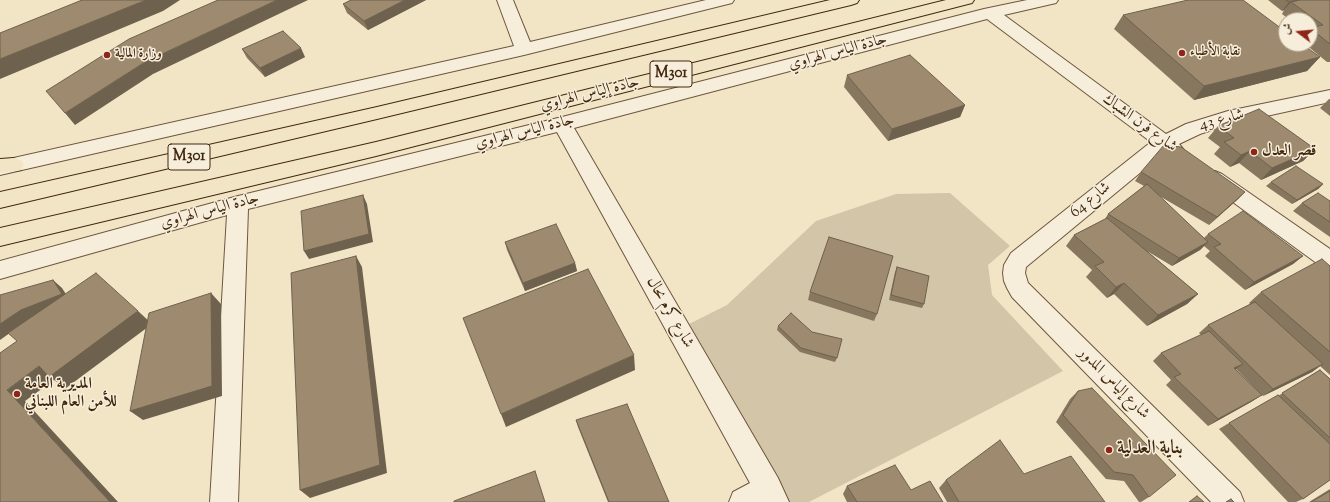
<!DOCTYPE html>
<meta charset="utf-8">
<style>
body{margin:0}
#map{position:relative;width:1330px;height:502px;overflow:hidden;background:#f1e5c6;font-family:"Sorts Mill Goudy",Amiri,serif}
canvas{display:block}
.north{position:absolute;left:1278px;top:12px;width:40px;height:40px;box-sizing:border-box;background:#f6eeda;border:1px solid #ae9e89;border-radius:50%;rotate:286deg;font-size:11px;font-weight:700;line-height:16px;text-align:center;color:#422710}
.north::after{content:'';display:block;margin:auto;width:14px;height:18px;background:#8f2418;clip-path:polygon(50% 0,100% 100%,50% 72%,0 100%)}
</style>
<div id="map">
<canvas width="1330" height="502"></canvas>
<div class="north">ش</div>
</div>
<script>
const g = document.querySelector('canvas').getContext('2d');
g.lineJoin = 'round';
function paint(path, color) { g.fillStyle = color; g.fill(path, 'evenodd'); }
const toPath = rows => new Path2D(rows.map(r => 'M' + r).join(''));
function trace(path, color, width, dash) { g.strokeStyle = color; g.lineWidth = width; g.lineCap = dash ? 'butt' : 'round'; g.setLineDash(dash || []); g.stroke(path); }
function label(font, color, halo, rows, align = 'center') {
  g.font = font + ' "Sorts Mill Goudy",Amiri,serif'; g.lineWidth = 3; g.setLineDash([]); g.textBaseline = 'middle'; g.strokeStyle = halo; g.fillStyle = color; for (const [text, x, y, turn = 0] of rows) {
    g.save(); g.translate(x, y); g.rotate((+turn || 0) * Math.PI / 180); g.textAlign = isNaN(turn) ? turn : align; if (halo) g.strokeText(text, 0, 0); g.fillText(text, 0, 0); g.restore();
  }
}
paint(toPath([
 [950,193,1010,246,988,265,992,295,1063,371,809,502,786,502,685,326,727,305,816,221,896,194]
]), '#d3c5a7');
const minor = toPath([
 [497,0,513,0,530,42,706,0,734,0,732,3,524,55,0,175,0,161,514,46,497,0],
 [1027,0,1058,0,1056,3,1004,15,1166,134,1186,124,1228,111,1330,90,1330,102,1230,124,1200,134,1179,144,1184,150,1181,155,1174,157,1164,153,1026,267,1025,273,1028,283,1240,492,1244,502,1211,502,1012,297,1007,288,1004,281,1003,273,1004,265,1011,253,1151,142,987,19,574,128,778,478,789,502,729,502,733,492,750,483,557,132,248,209,238,502,210,502,227,215,0,279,0,261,238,196,562,117,984,9,1027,0],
 [1215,171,1222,174,1330,249,1330,270,1322,267,1208,184,1205,179,1208,174,1215,171]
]);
const highway = toPath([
 [830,0,859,0,857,3,851,5,377,119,0,208,0,192,377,107,830,0],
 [946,0,974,0,972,3,376,156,0,246,0,228,376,142,946,0],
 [14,158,21,160,24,165,21,170,0,173,0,159,14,158]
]);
trace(minor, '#6e563e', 2);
trace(highway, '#422710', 2);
paint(minor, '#f6eeda');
paint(highway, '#f1e5c6');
paint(toPath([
 [351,0,426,0,368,30,347,13,343,4],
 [1268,0,1330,0,1330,62,1327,62,1305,44,1310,44,1310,20,1290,20,1282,14,1284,10,1282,11],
 [1123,15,1320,57,1307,71,1194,100,1114,29],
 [242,49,305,57,265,77,247,58],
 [847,75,965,105,960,117,888,141,844,87],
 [1329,99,1330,99,1330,116,1320,108],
 [1218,126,1315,149,1303,161,1261,180,1239,163,1230,167,1214,154,1220,147,1208,138],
 [1141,172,1245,192,1237,200,1209,225,1156,194,1204,238,1208,234,1303,256,1293,264,1245,290,1205,256,1210,251,1204,246,1200,250,1172,266,1147,251,1198,294,1187,304,1147,326,1114,294,1107,298,1086,277,1092,270,1066,246,1074,235,1105,219,1108,214,1144,186,1135,181],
 [1271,182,1323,184,1318,189,1292,204,1266,186],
 [1330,201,1330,237,1293,211,1302,203],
 [505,242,575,263,577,271,525,291,507,250],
 [1330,266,1330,375,1320,366,1312,372,1263,396,1236,369,1236,370,1262,395,1251,402,1208,426,1166,385,1171,380,1153,361,1161,353,1201,335,1199,333,1208,325,1250,304,1249,303,1261,292],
 [897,267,924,304,922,308,889,300,895,272],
 [810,292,877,314,874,321,808,300],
 [778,326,837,358,835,362,800,352,777,330],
 [1320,370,1330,379,1330,480,1303,499,1296,502,1288,502,1219,429,1229,423,1278,396],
 [1078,391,1149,497,1141,502,1139,502,1124,481,1106,479,1056,422,1070,399],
 [576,420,669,502,608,502,578,427],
 [1024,474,1105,502,947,502,939,488,946,480],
 [847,486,911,490,943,502,847,502,843,494],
 [1330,489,1330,502,1309,502]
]), '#87775f');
paint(toPath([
 [146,0,180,0,163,11,0,79,0,59],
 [277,0,308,0,153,74,75,125,65,113,145,62],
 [405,0,426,0,368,30,364,21],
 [1289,2,1291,2,1284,10,1282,11],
 [301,48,305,57,265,77,260,68],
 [1320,57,1307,71,1194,100,1204,86],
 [965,105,960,117,888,141,892,129],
 [1315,149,1303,161,1261,180,1272,168],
 [1250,151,1239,163,1230,167,1241,155],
 [1323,184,1318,189,1292,204,1297,200],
 [1245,192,1237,200,1209,225,1217,217],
 [363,195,367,204,373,242,309,259,304,251],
 [1208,242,1200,250,1172,266,1179,258],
 [356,256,362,267,387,473,310,498,300,490],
 [1303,256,1293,264,1245,290,1254,282],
 [575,263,577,271,525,291,523,283],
 [53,280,62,288,71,302,31,318,0,340,0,324],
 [1124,283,1114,294,1107,298,1116,287],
 [211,293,221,304,222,396,143,420,130,411],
 [1198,294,1187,304,1147,326,1158,315],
 [138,311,152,324,66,388,54,380,25,401,118,502,110,502,7,390,39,366],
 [634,355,635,370,506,427,501,414],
 [1243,364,1233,371,1234,368],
 [1323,364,1312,372,1263,396,1273,389],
 [1262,395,1251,402,1208,426,1218,419]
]), '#6e614e');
const building = toPath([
 [82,0,146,0,0,59,0,33,82,0],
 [218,0,277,0,145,62,65,113,46,91,129,39,218,0],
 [351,0,405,0,364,21,343,4,351,0],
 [1188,0,1243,0,1286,32,1286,44,1302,44,1320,57,1204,86,1123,15,1188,0],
 [1286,0,1298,0,1289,2,1286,0],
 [1300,0,1330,0,1330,44,1310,28,1323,25,1291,2,1300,0],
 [283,31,301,48,260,68,242,49,283,31],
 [910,55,965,105,892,129,847,75,910,55],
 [1259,109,1315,149,1272,168,1250,151,1241,155,1224,142,1234,138,1218,126,1259,109],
 [1164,145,1181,147,1245,192,1217,217,1141,172,1164,145],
 [1296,166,1323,184,1297,200,1271,182,1296,166],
 [1147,184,1208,242,1179,258,1108,214,1147,184],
 [1318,193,1330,201,1330,222,1302,203,1318,193],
 [363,195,369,234,304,251,301,211,363,195],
 [1243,211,1303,256,1254,282,1214,247,1221,244,1208,234,1243,211],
 [1107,218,1198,294,1158,315,1124,283,1116,287,1095,266,1104,262,1074,235,1107,218],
 [556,224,575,263,523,283,505,242,556,224],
 [829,237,893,256,877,314,810,292,829,237],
 [356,256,380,465,300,490,291,273,356,256],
 [1322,259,1330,266,1330,352,1261,292,1322,259],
 [897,267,929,276,924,304,891,295,897,267],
 [588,269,634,355,501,414,463,318,588,269],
 [96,273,138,311,49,377,39,366,7,390,110,502,0,502,0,353,17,341,8,333,96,273],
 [53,280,62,294,21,310,0,324,0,295,53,280],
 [211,293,212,386,130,411,149,313,211,293],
 [1255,302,1323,364,1273,389,1208,325,1255,302],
 [791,313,812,332,842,339,837,358,801,348,778,326,791,313],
 [1209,331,1243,364,1234,368,1262,395,1218,419,1174,377,1181,374,1161,353,1209,331],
 [1320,370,1330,379,1330,438,1282,393,1320,370],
 [1092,388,1176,475,1149,497,1133,475,1114,472,1063,415,1078,391,1092,388],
 [1278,395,1330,444,1330,480,1303,499,1229,423,1278,395],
 [627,404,669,502,609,502,576,420,627,404],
 [1000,440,1024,474,1071,456,1105,502,959,502,946,480,1000,440],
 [895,465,911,490,930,481,943,502,857,502,847,486,895,465],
 [535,471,545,502,454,502,454,501,535,471],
 [1330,491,1330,502,1311,502,1330,491],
 [1197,496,1204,502,1189,502,1197,496],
 [1231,499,1234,502,1226,502,1231,499]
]);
paint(building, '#9d8a6f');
trace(building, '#6e614e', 1);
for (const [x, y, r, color] of [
 [1182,53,4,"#8f2418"],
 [107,55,4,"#8f2418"],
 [1254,152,4,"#8f2418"],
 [17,394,4,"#8f2418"],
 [1109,450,4,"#8f2418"]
]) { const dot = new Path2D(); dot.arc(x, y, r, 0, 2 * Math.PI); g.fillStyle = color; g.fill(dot); trace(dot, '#f6eeda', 1.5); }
label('bold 13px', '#422710', '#f6eeda', [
 ["نقابة الأطباء",1190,53],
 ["وزارة المالية",115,55]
], 'left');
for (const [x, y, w] of [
 [671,74,42],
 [189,157,42]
]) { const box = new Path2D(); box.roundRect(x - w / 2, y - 13, w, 26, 3); g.fillStyle = '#f6eeda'; g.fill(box); trace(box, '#422710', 1); }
label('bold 15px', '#422710', null, [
 ["M301",671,74],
 ["M301",189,157]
]);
label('16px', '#422710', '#f6eeda', [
 ["جادة الياس الهراوي",838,53,-15],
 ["جادة إلياس الهراوي",590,95,-14],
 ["شارع 43",1222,121,-15],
 ["شارع فرن الشباك",1139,124,36],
 ["جادة الياس الهراوي",525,133,-14],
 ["شارع 64",1091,201,-39],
 ["جادة الياس الهراوي",210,212,-15],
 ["شارع كرم ىحال",669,313,60],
 ["شارع إلياس المدور",1113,384,45]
]);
label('bold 16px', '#422710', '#f6eeda', [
 ["قصر العدل",1262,152],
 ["المديرية العامة",25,385],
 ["للأمن العام اللبناني",25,403]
], 'left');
label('bold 19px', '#422710', '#f6eeda', [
 ["بناية العدلية",1117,450]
], 'left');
</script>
